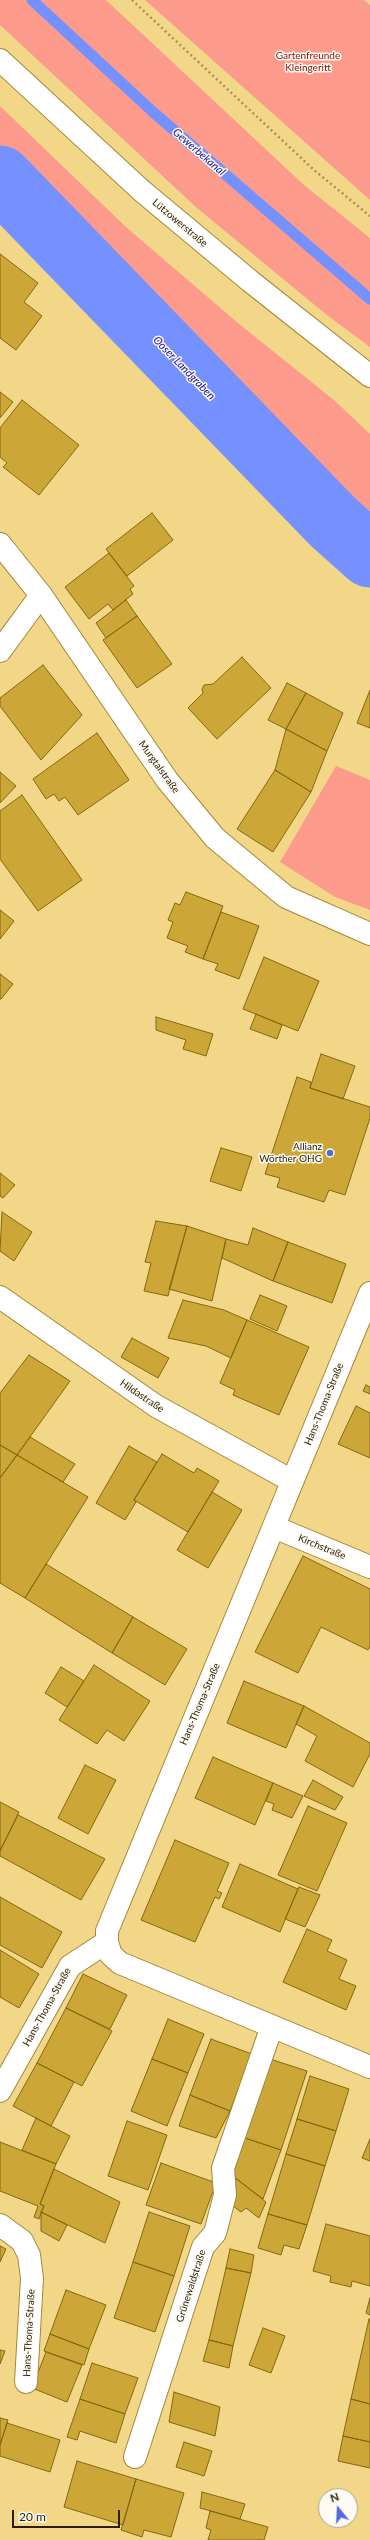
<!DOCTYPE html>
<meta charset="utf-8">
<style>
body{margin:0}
#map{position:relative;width:370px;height:2540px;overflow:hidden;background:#f3d789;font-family:Lato,sans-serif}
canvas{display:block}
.north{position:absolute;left:318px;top:2488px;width:40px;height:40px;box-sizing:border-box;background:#fdfaf3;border:1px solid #a8a292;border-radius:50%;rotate:342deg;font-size:11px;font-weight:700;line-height:16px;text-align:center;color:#291e00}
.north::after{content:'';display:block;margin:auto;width:14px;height:18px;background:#506adf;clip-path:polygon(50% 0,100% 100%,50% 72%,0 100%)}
.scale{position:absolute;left:12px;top:2510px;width:108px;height:18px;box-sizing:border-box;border:2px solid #291e00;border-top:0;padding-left:5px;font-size:12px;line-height:14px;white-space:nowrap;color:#291e00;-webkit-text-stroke:3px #fdfaf3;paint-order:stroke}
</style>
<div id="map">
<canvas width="370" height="2540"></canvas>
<div class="north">N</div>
<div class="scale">20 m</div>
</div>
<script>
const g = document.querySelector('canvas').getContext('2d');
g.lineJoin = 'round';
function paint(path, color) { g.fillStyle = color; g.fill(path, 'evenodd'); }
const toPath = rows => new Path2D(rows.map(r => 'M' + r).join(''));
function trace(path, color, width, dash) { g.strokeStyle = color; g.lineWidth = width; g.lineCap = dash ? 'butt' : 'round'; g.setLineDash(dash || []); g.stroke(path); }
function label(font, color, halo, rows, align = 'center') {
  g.font = font + ' Lato,sans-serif'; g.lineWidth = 3; g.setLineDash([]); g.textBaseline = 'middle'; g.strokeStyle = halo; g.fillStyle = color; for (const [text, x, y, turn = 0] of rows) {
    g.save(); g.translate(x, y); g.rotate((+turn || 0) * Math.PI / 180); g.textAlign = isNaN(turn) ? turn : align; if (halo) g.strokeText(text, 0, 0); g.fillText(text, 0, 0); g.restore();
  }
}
paint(toPath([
 [0,0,106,0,304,185,370,238,370,347,328,316,197,208,0,25],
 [145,0,364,0,370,5,370,200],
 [0,106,126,227,238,323,335,401,370,434,370,586,109,324,0,204],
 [336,766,370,780,370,910,335,897,280,862]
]), '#fc9b8b');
trace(toPath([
 [32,0,153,112,370,299]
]), '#7491ff', 11);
trace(toPath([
 [0,178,333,522,370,555]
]), '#7491ff', 65);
const building = toPath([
 [0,254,38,283,24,302,42,316,16,350,0,338,0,254],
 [0,392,13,402,0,418,0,392],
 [22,400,79,445,39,495,3,467,7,463,0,457,0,428,22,400],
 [152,513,173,540,127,576,106,549,152,513],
 [109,553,134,586,130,589,133,594,113,610,108,604,89,619,65,587,109,553],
 [126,600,137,616,106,638,96,623,126,600],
 [137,616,172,664,137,688,103,640,137,616],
 [242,657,271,688,217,739,188,708,203,693,202,689,204,685,213,684,242,657],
 [43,665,82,715,41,760,0,706,0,698,43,665],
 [287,683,306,693,286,729,268,720,287,683],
 [370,690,370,728,357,723,370,690],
 [306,693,343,713,327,751,286,729,306,693],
 [286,729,327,751,311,792,275,770,286,729],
 [97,733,129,780,78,815,65,797,59,801,54,794,46,799,33,779,97,733],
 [275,770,311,792,273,852,237,829,275,770],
 [0,772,16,786,0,803,0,772],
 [22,795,82,880,38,911,0,859,0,811,22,795],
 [186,892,223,906,203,959,185,952,188,946,167,938,173,922,168,920,175,903,180,905,186,892],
 [0,910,14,921,0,939,0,910],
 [221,912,259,926,239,979,215,970,218,964,203,959,221,912],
 [264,957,319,981,298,1031,243,1009,264,957],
 [0,974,13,984,1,999,0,999,0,974],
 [256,1014,282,1025,277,1039,250,1029,256,1014],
 [156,1017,213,1034,206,1056,183,1049,186,1040,156,1030,156,1017],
 [321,1054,355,1066,343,1099,310,1088,321,1054],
 [297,1077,311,1082,310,1088,370,1107,370,1118,345,1195,329,1190,324,1202,277,1187,280,1178,265,1174,297,1077],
 [221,1148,252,1157,241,1191,210,1181,221,1148],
 [0,1173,15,1185,3,1198,0,1196,0,1173],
 [2,1212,32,1232,14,1261,0,1251,2,1212],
 [156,1221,187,1226,168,1296,144,1291,151,1263,145,1262,156,1221],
 [187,1226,226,1239,212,1301,169,1289,187,1226],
 [253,1228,288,1242,273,1281,222,1258,226,1239,248,1245,253,1228],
 [288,1242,346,1264,332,1303,273,1281,288,1242],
 [260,1295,287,1306,277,1331,250,1319,260,1295],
 [183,1300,224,1310,247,1320,231,1358,206,1346,168,1338,183,1300],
 [247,1320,309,1347,279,1415,233,1395,235,1390,220,1383,247,1320],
 [132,1338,169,1358,158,1378,121,1357,132,1338],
 [29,1355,70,1381,17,1455,0,1445,0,1393,29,1355],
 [366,1385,370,1387,370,1394,363,1391,366,1385],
 [356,1406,370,1413,370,1458,338,1444,356,1406],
 [30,1437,75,1464,63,1482,17,1455,30,1437],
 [0,1445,17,1455,0,1478,0,1445],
 [129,1446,157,1462,134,1500,136,1502,125,1520,96,1503,129,1446],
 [162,1454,194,1473,197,1468,219,1481,188,1532,134,1500,162,1454],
 [17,1455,88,1497,25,1598,0,1583,0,1478,17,1455],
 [212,1492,242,1510,208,1568,177,1550,212,1492],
 [303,1556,370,1589,370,1646,368,1650,321,1627,298,1673,255,1652,303,1556],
 [46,1564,133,1617,112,1653,25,1598,46,1564],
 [133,1617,187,1649,165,1685,112,1653,133,1617],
 [94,1665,150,1701,124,1741,107,1730,97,1744,59,1720,94,1665],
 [61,1667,84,1681,67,1707,45,1693,61,1667],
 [244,1681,304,1706,286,1748,227,1723,244,1681],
 [304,1706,370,1743,370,1754,353,1787,305,1761,317,1736,296,1724,304,1706],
 [213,1757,273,1783,255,1825,195,1798,213,1757],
 [85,1765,116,1780,88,1834,58,1818,85,1765],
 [313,1780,343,1797,335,1810,304,1796,313,1780],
 [273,1783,303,1796,292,1818,272,1810,274,1804,266,1801,273,1783],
 [0,1802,19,1812,0,1851,0,1802],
 [308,1806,347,1823,317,1891,278,1875,308,1806],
 [18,1815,105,1859,81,1900,0,1856,0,1851,18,1815],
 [175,1840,229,1863,217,1891,222,1893,219,1899,215,1897,195,1942,141,1920,175,1840],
 [240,1864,298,1889,280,1932,222,1907,240,1864],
 [299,1887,320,1895,305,1927,285,1919,299,1887],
 [0,1897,62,1932,42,1968,0,1945,0,1897],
 [307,1929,332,1940,327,1951,347,1960,339,1979,356,1986,346,2010,283,1982,307,1929],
 [0,1950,39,1974,19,2008,0,1997,0,1950],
 [83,1974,127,1995,110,2029,66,2008,83,1974],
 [66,2008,112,2031,82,2086,37,2063,66,2008],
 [168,2019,204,2034,188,2073,152,2059,168,2019],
 [211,2039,252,2054,230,2111,190,2095,211,2039],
 [152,2059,188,2073,167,2126,131,2111,152,2059],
 [270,2059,307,2071,281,2150,242,2137,270,2059],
 [37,2063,74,2082,51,2126,13,2106,37,2063],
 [310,2076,349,2089,336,2131,297,2119,310,2076],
 [190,2095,230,2111,216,2138,179,2126,190,2095],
 [36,2118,70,2136,56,2164,22,2150,36,2118],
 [297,2119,336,2131,325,2166,286,2154,297,2119],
 [127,2121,167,2135,148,2190,108,2176,127,2121],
 [242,2137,281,2150,263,2199,234,2177,235,2156,242,2137],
 [370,2139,370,2161,362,2158,370,2139],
 [0,2142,56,2164,40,2204,44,2206,39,2219,34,2217,38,2206,0,2191,0,2142],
 [286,2154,325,2166,307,2225,268,2214,286,2154],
 [161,2163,216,2183,201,2224,146,2205,161,2163],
 [54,2169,120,2202,105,2243,41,2212,44,2206,40,2204,54,2169],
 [234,2177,266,2202,259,2218,246,2208,241,2212,229,2203,234,2177],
 [41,2212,67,2225,59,2241,41,2231,41,2212],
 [149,2212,190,2226,174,2276,133,2262,149,2212],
 [268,2214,307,2225,299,2249,284,2245,281,2255,258,2248,268,2214],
 [326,2224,370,2236,370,2286,352,2281,351,2287,330,2282,331,2276,313,2271,326,2224],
 [0,2246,6,2249,0,2262,0,2246],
 [230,2249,254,2255,251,2273,226,2268,230,2249],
 [133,2262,174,2276,155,2332,114,2318,133,2262],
 [226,2268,251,2273,233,2346,209,2340,226,2268],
 [66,2290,106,2305,89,2349,50,2334,66,2290],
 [370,2298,370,2315,366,2313,370,2298],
 [369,2319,370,2319,370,2404,351,2399,369,2319],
 [263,2328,285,2336,271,2373,249,2365,263,2328],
 [50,2334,89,2349,84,2365,44,2351,50,2334],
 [209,2340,233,2346,229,2368,203,2361,209,2340],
 [0,2350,5,2351,0,2364,0,2350],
 [46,2352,82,2365,67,2402,32,2388,46,2352],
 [92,2363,138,2378,125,2414,80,2399,92,2363],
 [174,2392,220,2407,215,2436,169,2422,174,2392],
 [80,2399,125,2414,116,2443,80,2431,77,2440,67,2437,80,2399],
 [351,2399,370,2404,370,2442,343,2436,351,2399],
 [0,2418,8,2420,0,2445,0,2418],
 [7,2423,60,2440,50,2472,0,2456,0,2445,7,2423],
 [343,2436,370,2442,370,2468,338,2461,343,2436],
 [184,2442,212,2451,204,2476,176,2467,184,2442],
 [77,2461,136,2479,123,2525,64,2507,77,2461],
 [136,2479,184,2493,171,2537,144,2530,142,2537,121,2530,136,2479],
 [202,2492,245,2504,240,2519,200,2508,202,2492],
 [210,2511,268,2527,264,2540,208,2540,211,2530,206,2528,210,2511]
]);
paint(building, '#cca738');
trace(building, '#82680f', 1);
const minor = toPath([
 [0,544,41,595,167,780,215,838,286,897,370,934],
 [0,651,41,595],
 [370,1293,107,1931,107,1942,111,1955,120,1963,370,2067],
 [0,1297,156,1406,292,1481],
 [274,1527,370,1567],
 [0,2091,70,1966,107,1942],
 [0,2225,22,2241,29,2255,32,2278,26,2382],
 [135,2457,203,2247,215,2233,225,2195,223,2168,272,2026]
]);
const secondary = toPath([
 [0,60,142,191,250,281,370,376]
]);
trace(minor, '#a38839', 24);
trace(secondary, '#a38839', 24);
trace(toPath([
 [132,0,314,170,370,216]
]), '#a79155', 2.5, [2, 3]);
trace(minor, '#fff', 22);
trace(secondary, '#fff', 22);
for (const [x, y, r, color] of [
 [330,1153,4,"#506adf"]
]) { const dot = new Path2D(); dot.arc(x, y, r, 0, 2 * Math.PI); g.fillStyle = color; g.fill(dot); trace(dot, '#fdfaf3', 1.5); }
label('10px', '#890e03', '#fdfaf3', [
 ["Gartenfreunde",308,56],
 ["Kleingeritt",308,68]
]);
label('10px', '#291e00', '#fdfaf3', [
 ["Lützowerstraße",180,223,40],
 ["Murgtalstraße",159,767,54],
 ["Hildastraße",142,1396,34],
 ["Hans-Thoma-Straße",324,1404,-68],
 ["Kirchstraße",322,1547,22],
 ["Hans-Thoma-Straße",200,1704,-67],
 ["Hans-Thoma-Straße",47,2007,-61],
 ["Grünewaldstraße",191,2286,-72],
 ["Hans-Thoma-Straße",29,2333,-87]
]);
label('10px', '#291e00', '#fdfaf3', [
 ["Allianz",322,1147],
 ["Wörther OHG",322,1159]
], 'right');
label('italic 11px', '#191094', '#fdfaf3', [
 ["Gewerbekanal",199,152,41],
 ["Ooser Landgraben",184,368,46]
]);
</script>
